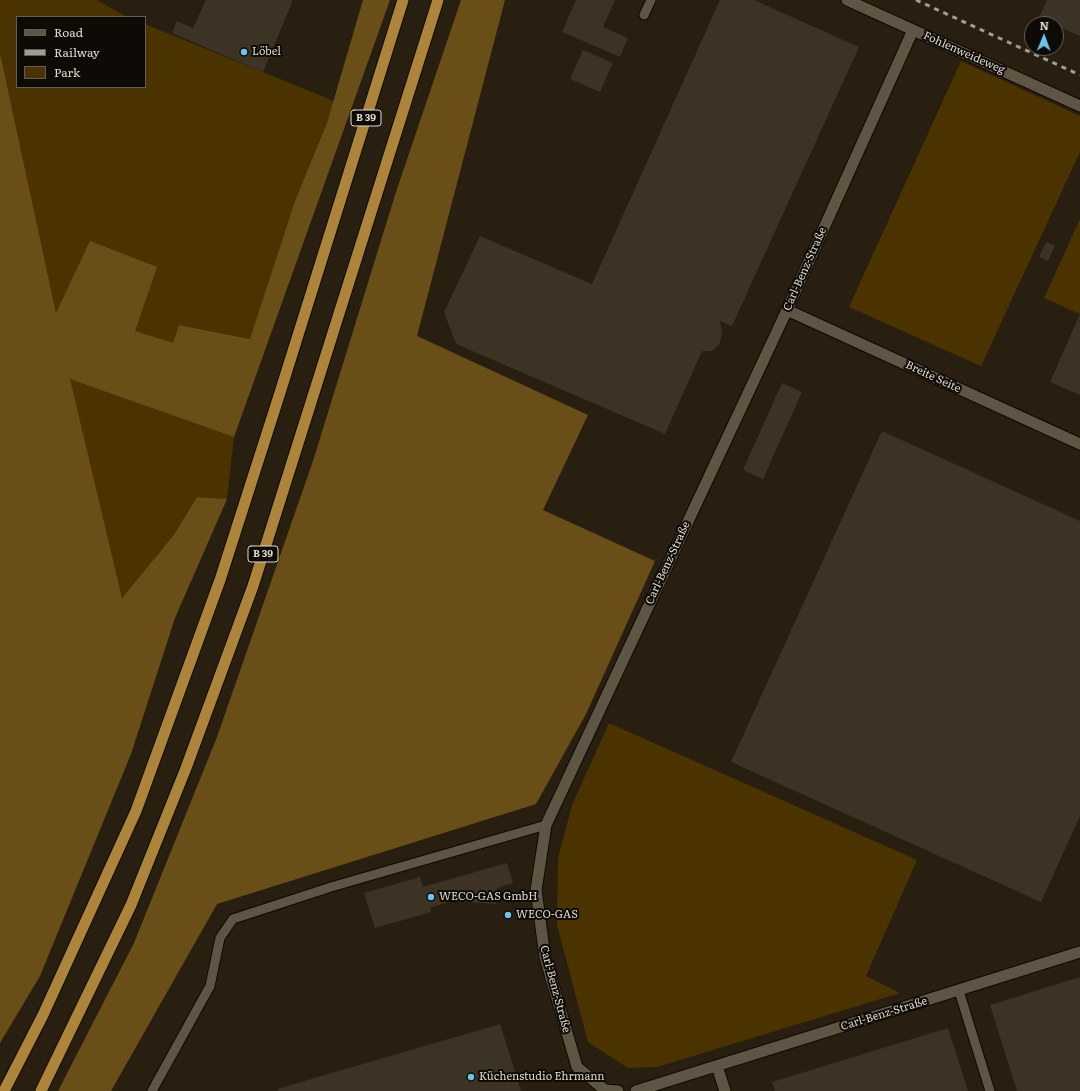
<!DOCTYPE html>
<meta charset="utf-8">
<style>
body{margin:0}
#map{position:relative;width:1080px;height:1091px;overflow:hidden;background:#281f11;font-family:Literata,serif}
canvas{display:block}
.legend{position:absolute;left:16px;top:16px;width:130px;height:72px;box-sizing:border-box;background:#0e0a05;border:1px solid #625d57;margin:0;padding:5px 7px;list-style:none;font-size:12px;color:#dfdad1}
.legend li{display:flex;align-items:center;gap:8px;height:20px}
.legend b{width:20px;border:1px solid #625d57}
.north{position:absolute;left:1024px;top:16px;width:40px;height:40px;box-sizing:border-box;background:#0e0a05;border:1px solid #625d57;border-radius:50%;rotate:1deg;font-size:11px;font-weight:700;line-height:16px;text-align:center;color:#dfdad1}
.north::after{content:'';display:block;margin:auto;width:14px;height:18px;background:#67c4ef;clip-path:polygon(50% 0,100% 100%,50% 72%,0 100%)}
</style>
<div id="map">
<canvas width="1080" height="1091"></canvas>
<ul class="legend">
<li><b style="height:5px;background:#5e5545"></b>Road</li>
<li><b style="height:5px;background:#a29c91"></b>Railway</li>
<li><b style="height:11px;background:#4b3300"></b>Park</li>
</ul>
<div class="north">N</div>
</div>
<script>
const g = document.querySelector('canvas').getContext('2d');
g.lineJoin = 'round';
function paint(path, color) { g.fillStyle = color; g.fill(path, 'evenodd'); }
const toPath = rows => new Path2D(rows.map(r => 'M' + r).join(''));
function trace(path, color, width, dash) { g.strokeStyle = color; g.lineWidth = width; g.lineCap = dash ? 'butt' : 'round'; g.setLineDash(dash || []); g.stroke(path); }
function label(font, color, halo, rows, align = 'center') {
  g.font = font + ' Literata,serif'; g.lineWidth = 4; g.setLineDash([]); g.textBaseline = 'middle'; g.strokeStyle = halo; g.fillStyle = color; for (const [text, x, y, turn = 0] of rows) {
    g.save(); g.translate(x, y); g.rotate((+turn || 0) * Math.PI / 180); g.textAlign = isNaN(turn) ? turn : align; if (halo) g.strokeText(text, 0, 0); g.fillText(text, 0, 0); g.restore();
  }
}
paint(toPath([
 [0,0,97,0,127,17,17,17,17,87,145,87,145,24,334,101,327,123,296,198,251,339,179,325,173,344,135,331,91,242,56,314,0,53],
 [961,61,1080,116,1080,152,981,366,849,307],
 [1080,219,1080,314,1044,298],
 [69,378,234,437,227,499,197,497,173,536,122,598],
 [609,723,917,860,866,976,900,993,657,1067,628,1068,588,1042,557,925,558,858,572,805]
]), '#4b3300');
paint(toPath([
 [363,0,390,0,234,437,70,379,122,598,173,536,197,497,227,499,175,618,131,754,40,976,0,1043,0,53,56,313,90,241,157,267,135,331,173,343,179,325,250,339,296,198,327,123],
 [461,0,505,0,417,336,588,415,543,510,655,561,586,714,536,804,217,904,111,1091,58,1091,134,943,217,737,313,461,396,192]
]), '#6a4e17');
paint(toPath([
 [206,0,293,0,263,72,172,33,177,21,193,28],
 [576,0,615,0,603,27,628,38,620,57,562,32],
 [720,0,754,0,859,47,732,326,720,321,722,334,719,345,712,351,702,351,665,434,456,344,444,312,480,236,592,284],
 [1047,0,1080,0,1080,36,1039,18],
 [583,50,613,63,600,92,570,79],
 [1046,242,1055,246,1048,261,1039,257],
 [1080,314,1080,395,1050,382],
 [782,383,802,392,763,479,743,470],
 [882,431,1080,521,1080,816,1041,902,731,762],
 [507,863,513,883,497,888,496,904,452,901,430,908,431,912,375,928,364,893,420,877,423,887],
 [1080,977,1080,1091,1017,1091,990,1005],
 [500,1024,521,1091,278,1091,277,1089],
 [948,1028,968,1091,775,1091,772,1082]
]), '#3c3324');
const service = toPath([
 [644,15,651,0],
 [959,991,990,1091],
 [152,1091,210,986,220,938,233,919,331,887,546,825]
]);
const minor = toPath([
 [847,0,1080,106],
 [787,310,1080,444],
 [717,1066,725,1091],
 [618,1091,605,1090,577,1067,545,957,536,890,546,825,787,310,913,30],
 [636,1091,1080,952]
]);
const trunk = toPath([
 [4,1091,43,1015,136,811,220,580,278,399,403,0],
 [41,1091,131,905,186,768,253,586,438,0]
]);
trace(service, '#100901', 11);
trace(minor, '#100901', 13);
trace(trunk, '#100901', 13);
trace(service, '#5e5545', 9);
trace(minor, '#5e5545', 11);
trace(trunk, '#ac843a', 11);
trace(toPath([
 [916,0,1080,75]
]), '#a29c91', 3, [5, 5]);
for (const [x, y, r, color] of [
 [244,52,4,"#67c4ef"],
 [431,897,4,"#67c4ef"],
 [508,915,4,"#67c4ef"],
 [471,1077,4,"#67c4ef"]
]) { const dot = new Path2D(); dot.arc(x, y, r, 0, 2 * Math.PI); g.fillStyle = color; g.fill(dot); trace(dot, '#0e0a05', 1.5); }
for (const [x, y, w] of [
 [366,118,30],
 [263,554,30]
]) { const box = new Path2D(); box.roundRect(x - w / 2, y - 8, w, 16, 3); g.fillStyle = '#0e0a05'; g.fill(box); trace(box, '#dfdad1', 1); }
label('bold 10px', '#dfdad1', null, [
 ["B 39",366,118],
 ["B 39",263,554]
]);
label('11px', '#dfdad1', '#0e0a05', [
 ["Löbel",252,52],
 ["WECO-GAS GmbH",439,897],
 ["WECO-GAS",516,915],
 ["Küchenstudio Ehrmann",479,1077]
], 'left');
label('11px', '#dfdad1', '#0e0a05', [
 ["Fohlenweideweg",964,53,24],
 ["Carl-Benz-Straße",805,269,-66],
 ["Breite Seite",933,377,25],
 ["Carl-Benz-Straße",668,563,-65],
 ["Carl-Benz-Straße",555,989,75],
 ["Carl-Benz-Straße",884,1014,-17]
]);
</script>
